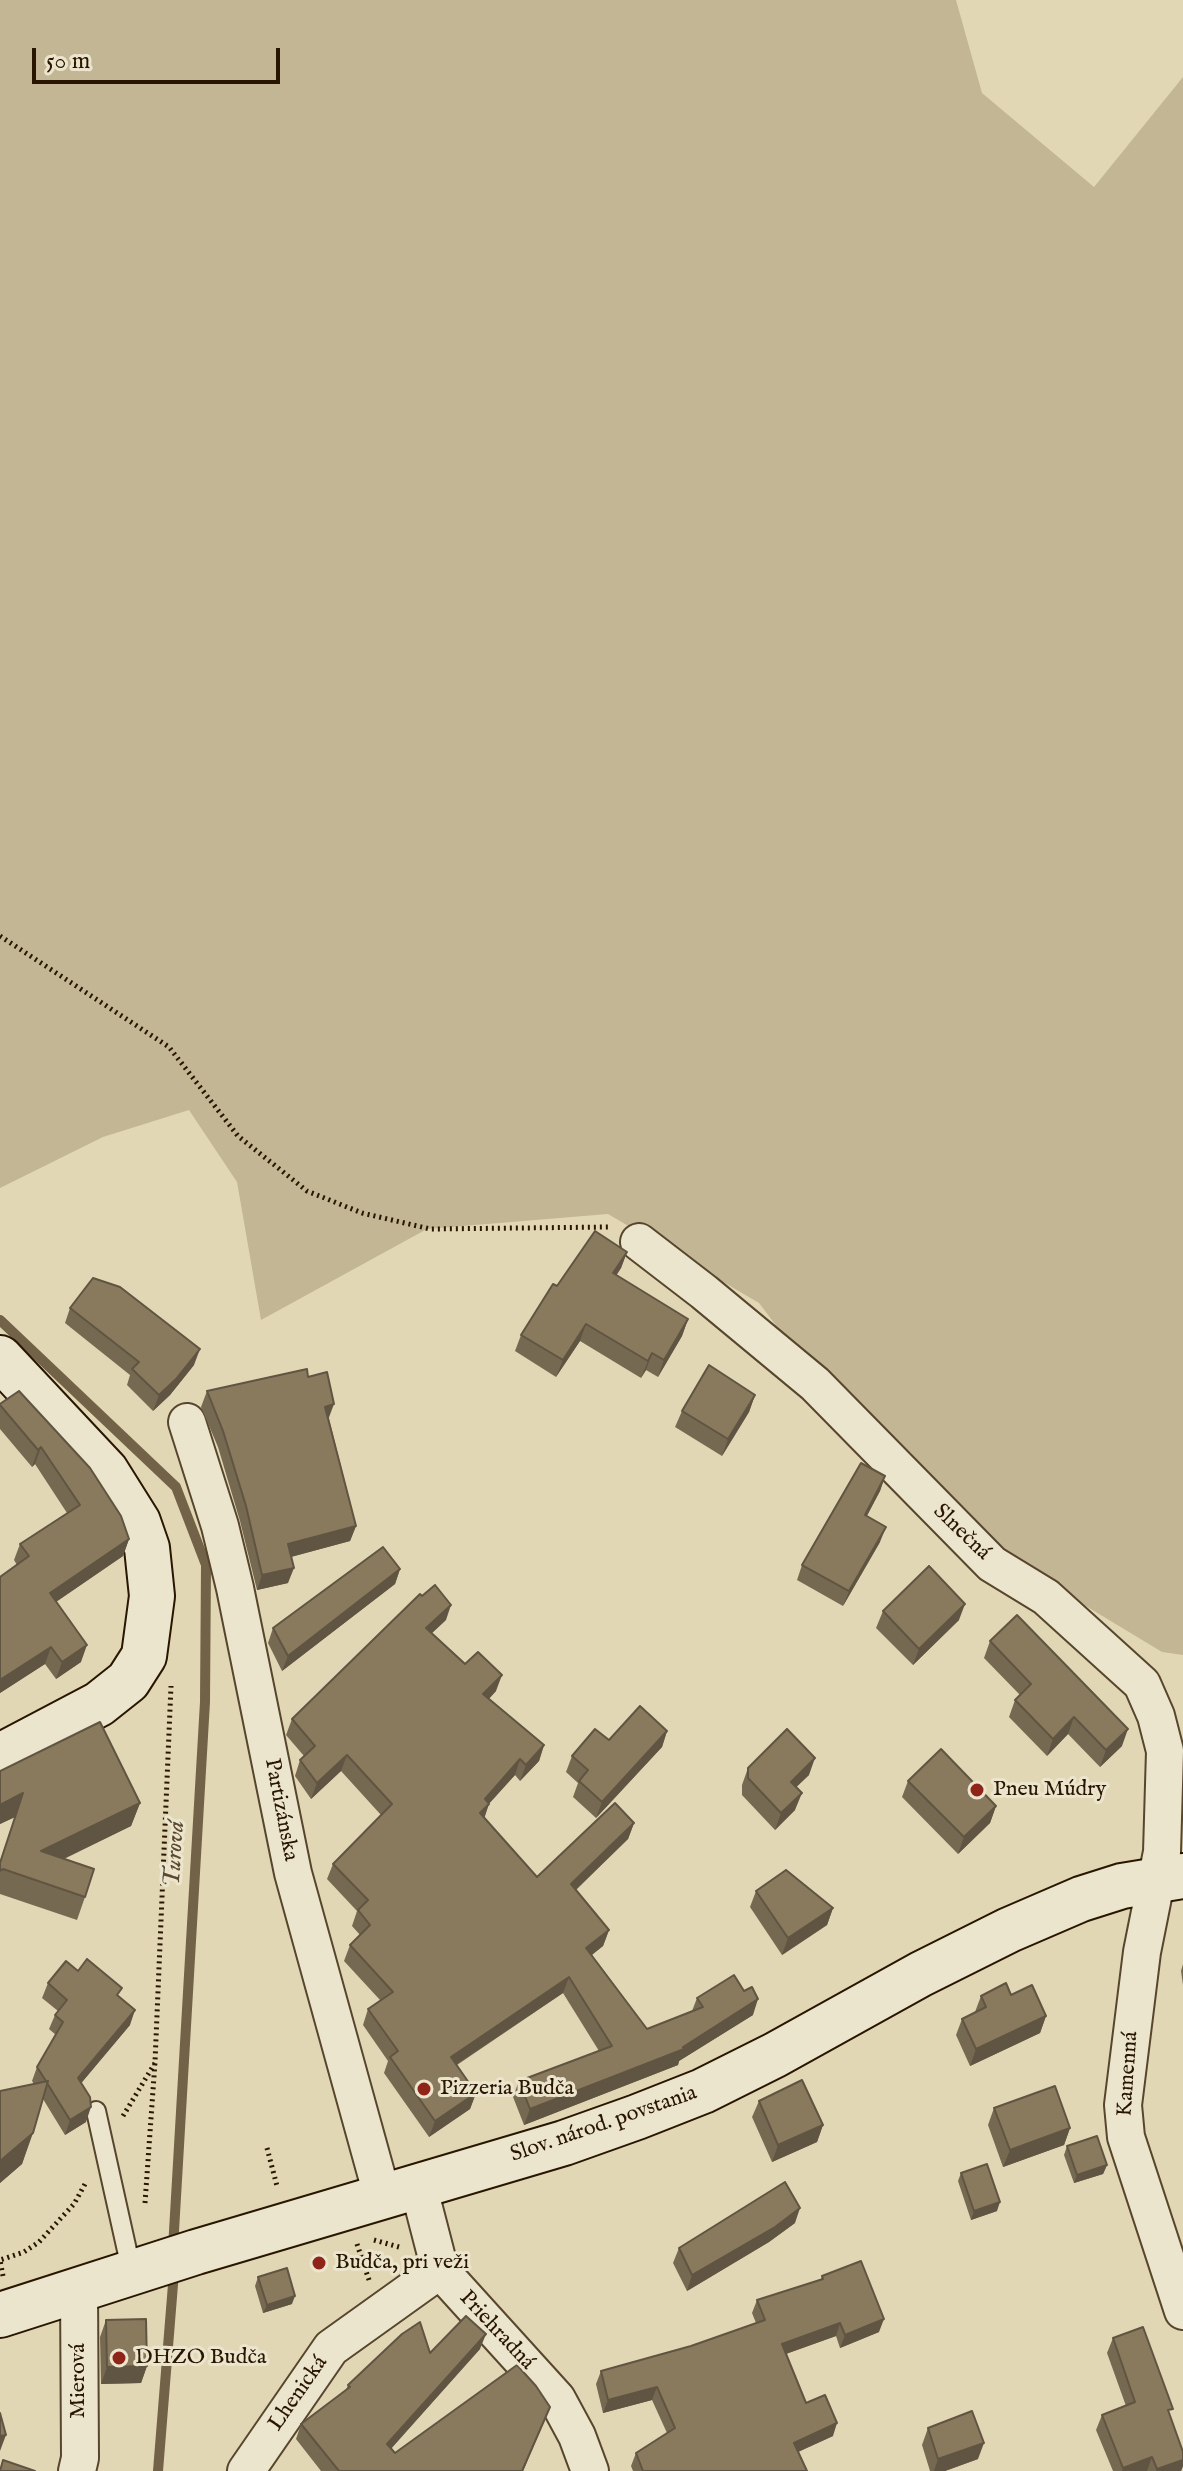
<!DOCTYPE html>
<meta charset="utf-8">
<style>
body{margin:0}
#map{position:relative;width:1183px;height:2471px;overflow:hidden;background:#e2d7b4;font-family:"IM FELL English",serif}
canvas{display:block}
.scale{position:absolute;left:32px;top:48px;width:248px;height:36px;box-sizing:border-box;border:4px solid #291600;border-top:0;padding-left:10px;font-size:24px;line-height:28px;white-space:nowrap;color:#291600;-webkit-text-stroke:6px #ece5ce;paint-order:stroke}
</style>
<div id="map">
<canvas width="1183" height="2471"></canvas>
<div class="scale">50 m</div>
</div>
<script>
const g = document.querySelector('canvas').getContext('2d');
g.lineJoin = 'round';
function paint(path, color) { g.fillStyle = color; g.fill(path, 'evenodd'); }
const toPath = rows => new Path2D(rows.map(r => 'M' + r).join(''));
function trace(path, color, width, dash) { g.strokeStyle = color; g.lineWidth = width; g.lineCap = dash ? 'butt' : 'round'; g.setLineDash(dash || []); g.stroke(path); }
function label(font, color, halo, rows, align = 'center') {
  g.font = font + ' "IM FELL English",serif'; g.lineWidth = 6; g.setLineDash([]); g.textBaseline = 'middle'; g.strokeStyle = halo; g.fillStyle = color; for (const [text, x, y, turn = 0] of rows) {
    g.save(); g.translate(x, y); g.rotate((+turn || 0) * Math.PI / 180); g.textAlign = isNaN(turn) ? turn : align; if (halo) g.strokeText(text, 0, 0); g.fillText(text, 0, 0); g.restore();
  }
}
paint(toPath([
 [0,0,956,0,982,93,1094,187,1183,77,1183,1655,1162,1652,907,1498,759,1303,608,1214,427,1229,261,1320,237,1182,189,1110,103,1137,0,1188]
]), '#c3b695');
trace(toPath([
 [0,1320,176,1487,206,1565,205,1702,173,2248],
 [158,2471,174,2272]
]), '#726247', 10);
const lane = toPath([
 [96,2111,132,2273]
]);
const street = toPath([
 [639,1242,704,1292,815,1384,992,1564,1046,1597,1142,1684,1156,1716,1165,1751,1162,1852,1142,1952,1123,2105,1126,2137,1183,2311],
 [187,1422,220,1526,235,1588,293,1873,382,2195],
 [418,2185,440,2270,557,2399,577,2436,590,2471],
 [77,2471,80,2458,79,2290],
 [246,2471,331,2348,440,2270]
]);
const secondary = toPath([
 [0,1358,106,1471,138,1522,147,1548,152,1596,144,1656,128,1681,99,1704,0,1756],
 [0,2315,196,2252,564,2143,637,2117,703,2091,775,2055,921,1974,1009,1930,1081,1899,1122,1886,1183,1876]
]);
trace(lane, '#57462d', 22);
trace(street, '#57462d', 40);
trace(secondary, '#291600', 48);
trace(toPath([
 [0,936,169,1047,238,1136,307,1191,362,1213,430,1229,610,1227],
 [123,2116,155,2063],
 [267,2148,277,2186],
 [145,2203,155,2062,171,1686],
 [374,2240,399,2247],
 [357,2244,369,2280],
 [3,2276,0,2260,24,2252,39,2242,74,2204,85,2184]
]), '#291600', 5, [2, 4]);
trace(lane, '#ece5ce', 18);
trace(street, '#ece5ce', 36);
trace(secondary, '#ece5ce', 44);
paint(toPath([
 [627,1252,621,1268,616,1276,688,1319,682,1336,658,1377,646,1370,641,1378,580,1341,556,1377,515,1351,521,1335,557,1286],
 [70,1308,194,1365,170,1395,153,1411,127,1385,130,1375,65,1323],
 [308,1377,329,1419,356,1526,350,1541,291,1557,288,1583,257,1590,240,1521,218,1447,201,1407,207,1391],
 [755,1395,749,1412,722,1456,675,1427,682,1411],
 [0,1404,129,1539,123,1556,56,1602,81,1662,56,1679,45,1664,0,1693,0,1577,17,1565,14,1560,20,1544,67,1513,35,1464,32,1467,0,1429],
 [885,1476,880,1491,867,1516,880,1542,843,1606,797,1580,802,1565],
 [400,1569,395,1584,282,1671,268,1643,273,1628],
 [883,1611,959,1620,913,1665,876,1628],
 [446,1620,432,1633,496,1691,489,1699,544,1745,539,1761,520,1781,515,1775,489,1803,484,1818,537,1877,634,1823,628,1839,576,1890,609,1930,603,1946,592,1955,647,2029,692,2011,697,1998,753,2015,679,2061,678,2065,524,2125,513,2097,519,2081,599,2051,563,1993,457,2065,476,2093,470,2109,429,2137,384,2073,388,2061,363,2025,368,2009,380,2000,344,1961,350,1945,360,1935,352,1926,357,1911,327,1879,333,1864,381,1815,341,1771,311,1799,295,1776,300,1760,304,1756,286,1735,292,1719],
 [990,1641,1122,1746,1100,1767,1068,1734,1047,1756,1009,1717,1015,1700,1020,1695,984,1658],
 [667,1731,662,1747,596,1818,573,1797,578,1783,566,1772,572,1756,609,1740],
 [748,1768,809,1775,796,1787,795,1810,775,1830,742,1795,742,1785],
 [0,1771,140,1803,131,1826,64,1859,85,1897,77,1920,0,1894,0,1861,15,1817,0,1824],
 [908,1781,996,1806,990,1823,958,1854,902,1797],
 [756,1891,833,1908,827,1925,782,1955,750,1907],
 [1183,1964,1183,1985,1181,1971],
 [78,1971,119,1997,130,2025,81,2083,86,2122,65,2135,43,2099,22,2164,0,2183,0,2091,34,2084,32,2081,37,2067,56,2035,49,2029,55,2015,58,2011,42,1998,48,1983],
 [1011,1995,1046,2016,1040,2033,970,2066,956,2035,962,2019,975,2012,981,1996],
 [759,2101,823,2125,817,2142,772,2162,752,2117],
 [994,2108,1070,2128,1064,2145,1003,2167,988,2125],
 [1067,2146,1107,2165,1103,2174,1074,2183,1064,2155],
 [961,2173,997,2211,971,2220,958,2181],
 [795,2223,769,2242,687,2291,673,2263,679,2248],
 [822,2276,879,2332,840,2348,836,2336,786,2354,806,2403,833,2436,798,2452,807,2471,633,2471,631,2466,636,2453,667,2433,652,2400,603,2413,596,2384,601,2371,691,2346,756,2323,752,2313,757,2300,821,2279],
 [258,2277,292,2304,263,2313,255,2286],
 [106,2320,147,2366,141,2383,101,2384,100,2337],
 [1113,2338,1170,2416,1183,2452,1183,2466,1181,2471,1113,2471,1096,2430,1102,2415,1126,2406,1107,2353],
 [480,2349,391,2448,395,2453,550,2407,523,2471,321,2471,296,2439,301,2424,346,2390,348,2385,430,2353],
 [928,2428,978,2459,945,2471,930,2471,922,2445]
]), '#766951');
paint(toPath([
 [627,1252,621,1268,606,1290,613,1273],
 [688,1319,682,1336,658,1377,664,1360],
 [586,1324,580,1341,556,1377,563,1360],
 [200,1349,194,1365,170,1395,153,1411,159,1395],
 [652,1353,646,1370,641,1378,648,1361],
 [755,1395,749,1412,722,1456,728,1439],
 [334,1404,328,1420,325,1407],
 [41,1447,35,1464,32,1467,38,1450],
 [885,1476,880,1491,859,1530,865,1515],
 [356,1526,350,1541,283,1559,288,1544],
 [886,1527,880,1542,843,1606,849,1591],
 [129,1539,123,1556,44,1610,50,1593],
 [294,1568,288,1583,257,1590,262,1575],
 [400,1569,395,1584,282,1671,288,1656],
 [965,1604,959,1620,913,1665,919,1649],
 [451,1605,446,1620,420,1644,426,1628],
 [87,1645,81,1662,56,1679,62,1662],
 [51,1647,45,1664,0,1693,0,1680],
 [502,1675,496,1691,478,1710,483,1694],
 [1074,1717,1068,1734,1047,1756,1053,1739],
 [1128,1729,1122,1746,1100,1767,1106,1750],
 [667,1731,662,1747,596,1818,602,1802],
 [544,1745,539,1761,520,1781,526,1765],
 [347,1755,341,1771,311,1799,317,1783],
 [815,1758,809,1775,785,1798,791,1782],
 [520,1759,515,1775,488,1805,489,1804,484,1819,474,1829,485,1799],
 [23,1793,15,1817,0,1824,0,1805],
 [802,1793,795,1810,775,1830,781,1813],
 [140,1803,131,1826,32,1874,41,1851],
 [996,1806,990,1823,958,1854,964,1837],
 [634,1823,628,1839,565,1900,571,1884],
 [833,1908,827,1925,782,1955,788,1938],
 [609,1930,603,1946,581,1963,586,1948],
 [569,1977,563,1993,445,2072,451,2057],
 [758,1999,753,2015,679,2061,678,2065,524,2125,530,2109,683,2047],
 [135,2010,130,2025,73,2093,78,2078],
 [1046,2016,1040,2033,970,2066,976,2049],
 [476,2093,470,2109,429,2137,435,2121],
 [91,2107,86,2122,65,2135,70,2120],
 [823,2125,817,2142,772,2162,778,2145],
 [1070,2128,1064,2145,1003,2167,1010,2150],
 [33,2133,22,2164,0,2183,0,2161],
 [1107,2165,1103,2174,1074,2183,1077,2175],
 [1000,2202,997,2211,971,2220,974,2211],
 [800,2208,795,2223,769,2242,687,2291,692,2275],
 [295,2296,292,2304,263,2313,267,2305],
 [884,2319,879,2332,840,2348,845,2335],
 [840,2323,836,2336,777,2357,782,2344],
 [486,2334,480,2349,382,2459,387,2444],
 [147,2366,141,2383,101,2384,107,2367],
 [657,2387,652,2400,603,2413,608,2400],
 [550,2407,544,2422,523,2471,522,2471],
 [837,2423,833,2436,789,2456,794,2443],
 [6,2435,0,2451,0,2436],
 [984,2443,978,2459,945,2471,934,2471,938,2459],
 [1152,2457,1147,2471,1122,2471,1123,2468],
 [1183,2460,1183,2466,1181,2471,1156,2471,1157,2469]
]), '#605542');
const building = toPath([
 [595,1231,627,1252,613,1273,688,1319,664,1360,652,1353,648,1361,586,1324,563,1360,521,1335,553,1284,557,1286,595,1231],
 [93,1278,120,1287,200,1349,176,1379,159,1395,132,1369,139,1362,70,1308,93,1278],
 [709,1365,755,1395,728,1439,682,1411,709,1365],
 [307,1369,308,1377,327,1372,334,1404,325,1407,356,1526,288,1544,294,1568,262,1575,246,1506,223,1431,207,1391,307,1369],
 [19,1391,90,1468,121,1516,129,1539,50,1593,87,1645,62,1662,51,1647,0,1680,0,1577,29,1556,20,1544,80,1505,41,1447,38,1450,0,1405,0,1404,19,1391],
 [861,1463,885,1476,865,1515,886,1527,849,1591,802,1565,861,1463],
 [383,1547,400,1569,288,1656,273,1628,383,1547],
 [929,1566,965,1604,919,1649,883,1611,929,1566],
 [435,1585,451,1605,426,1628,465,1664,478,1652,502,1675,483,1694,544,1745,526,1765,520,1759,485,1799,489,1804,480,1813,537,1877,615,1803,634,1823,571,1884,609,1930,586,1948,647,2029,703,2007,697,1998,734,1975,744,1991,752,1987,758,1999,683,2047,684,2049,530,2109,519,2081,612,2046,569,1977,451,2057,476,2093,435,2121,390,2057,398,2051,368,2009,393,1992,350,1945,370,1925,358,1910,368,1900,333,1864,392,1804,347,1755,317,1783,300,1760,315,1746,292,1719,420,1594,422,1596,435,1585],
 [1017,1615,1128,1729,1106,1750,1074,1717,1053,1739,1015,1700,1031,1684,990,1641,1017,1615],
 [640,1706,667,1731,602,1802,579,1781,588,1770,572,1756,595,1729,609,1740,640,1706],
 [100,1722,140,1803,41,1851,94,1869,85,1897,3,1869,0,1871,0,1863,23,1793,0,1805,0,1771,100,1722],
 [787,1729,815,1758,791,1782,802,1793,781,1813,748,1778,748,1768,787,1729],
 [941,1749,996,1806,964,1837,908,1781,941,1749],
 [786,1870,833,1908,788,1938,756,1891,786,1870],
 [87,1959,122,1988,117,1995,135,2010,78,2078,90,2097,91,2107,70,2120,47,2083,48,2081,46,2081,37,2067,63,2022,55,2015,67,2000,48,1983,66,1961,78,1971,87,1959],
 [1006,1983,1011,1995,1032,1985,1046,2016,976,2049,962,2019,986,2007,981,1996,1006,1983],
 [802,2080,823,2125,778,2145,759,2101,802,2080],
 [48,2081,33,2133,0,2161,0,2091,48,2081],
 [1055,2086,1070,2128,1010,2150,994,2108,1055,2086],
 [1097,2136,1107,2165,1077,2175,1067,2146,1097,2136],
 [987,2164,1000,2202,974,2211,961,2173,987,2164],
 [785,2182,800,2208,775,2227,692,2275,679,2248,785,2182],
 [861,2261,884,2319,845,2335,840,2323,782,2344,806,2403,825,2395,837,2423,794,2443,807,2471,643,2471,636,2453,675,2428,657,2387,608,2400,601,2371,691,2346,765,2320,757,2300,823,2279,822,2276,861,2261],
 [287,2268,295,2296,267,2305,258,2277,287,2268],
 [466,2316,486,2334,387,2444,395,2453,517,2365,536,2386,550,2407,522,2471,339,2471,301,2424,350,2387,348,2385,402,2334,420,2322,430,2353,466,2316],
 [146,2319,147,2366,107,2367,106,2320,146,2319],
 [1143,2327,1173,2409,1168,2410,1183,2452,1183,2460,1157,2469,1152,2457,1123,2468,1102,2415,1135,2402,1113,2338,1143,2327],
 [972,2411,984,2443,938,2459,928,2428,972,2411],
 [0,2413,6,2435,0,2436,0,2413],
 [3,2460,35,2471,0,2471,3,2460]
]);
paint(building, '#897a5e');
trace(building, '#605542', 2);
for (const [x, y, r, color] of [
 [977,1790,8,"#8f2418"],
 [424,2089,8,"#8f2418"],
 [319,2263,8,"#8f2418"],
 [119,2358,8,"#8f2418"]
]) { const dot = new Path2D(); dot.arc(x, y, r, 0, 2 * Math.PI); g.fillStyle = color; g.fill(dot); trace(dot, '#ece5ce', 3); }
label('22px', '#291600', '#ece5ce', [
 ["Slnečná",961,1533,44],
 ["Partizánska",280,1810,79],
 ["Kamenná",1129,2074,-86],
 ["Slov. národ. povstania",604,2125,-19],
 ["Priehradná",496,2331,47],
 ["Mierová",79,2381,-90],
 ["Lhenická",299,2394,-55]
]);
label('22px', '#291600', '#ece5ce', [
 ["Pneu Múdry",993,1790],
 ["Pizzeria Budča",440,2089],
 ["Budča, pri veži",335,2263],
 ["DHZO Budča",135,2358]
], 'left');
label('italic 24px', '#5a4930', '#ece5ce', [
 ["Turová",176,1854,-86]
]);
</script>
